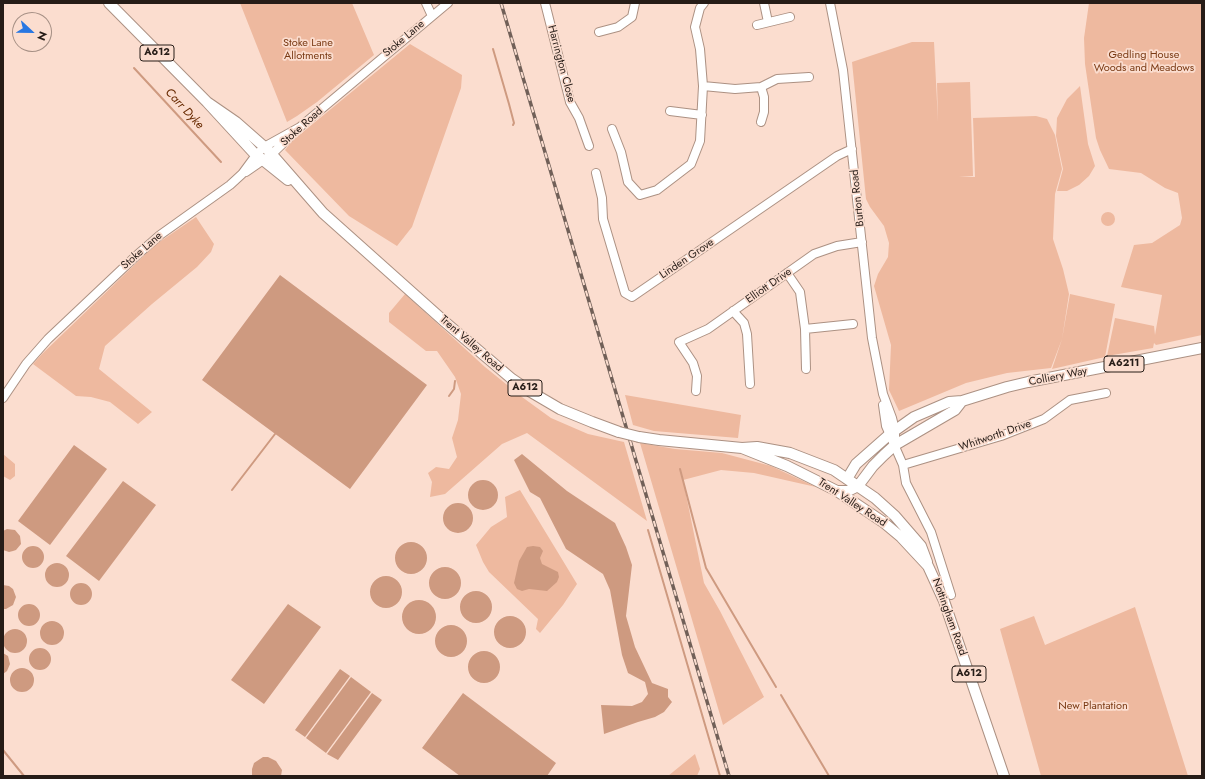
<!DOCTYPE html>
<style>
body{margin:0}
#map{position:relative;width:1205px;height:779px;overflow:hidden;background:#fbddcf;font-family:Jost,sans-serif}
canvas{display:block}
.frame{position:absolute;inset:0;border:4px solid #261c17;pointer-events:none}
.north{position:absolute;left:12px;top:12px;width:40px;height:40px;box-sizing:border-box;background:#fbddcf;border:1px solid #a69085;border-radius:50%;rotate:112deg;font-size:11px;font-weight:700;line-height:16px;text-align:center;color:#261c17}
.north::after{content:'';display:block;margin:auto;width:14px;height:18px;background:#2877e2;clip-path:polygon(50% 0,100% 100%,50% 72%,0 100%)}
</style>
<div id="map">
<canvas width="1205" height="779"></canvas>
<div class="frame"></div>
<div class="north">N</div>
</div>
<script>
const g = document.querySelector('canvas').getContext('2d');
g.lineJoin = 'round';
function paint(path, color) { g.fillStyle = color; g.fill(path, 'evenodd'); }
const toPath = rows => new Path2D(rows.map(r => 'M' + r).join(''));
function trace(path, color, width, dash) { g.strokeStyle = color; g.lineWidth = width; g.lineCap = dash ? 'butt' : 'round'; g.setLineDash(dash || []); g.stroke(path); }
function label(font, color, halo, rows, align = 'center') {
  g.font = font + ' Jost,sans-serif'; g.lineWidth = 3.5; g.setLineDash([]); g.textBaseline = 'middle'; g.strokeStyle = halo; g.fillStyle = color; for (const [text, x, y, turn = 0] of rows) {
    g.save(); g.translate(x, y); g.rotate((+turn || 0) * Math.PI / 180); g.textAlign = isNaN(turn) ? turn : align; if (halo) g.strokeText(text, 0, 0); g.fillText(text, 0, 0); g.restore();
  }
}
paint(toPath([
 [240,3,352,3,374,55,317,102,297,116,287,122],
 [1089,3,1202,3,1202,335,1156,345,1154,343,1153,348,1107,356,1115,318,1154,326,1155,335,1162,295,1121,287,1134,245,1152,243,1180,225,1182,218,1178,193,1165,188,1141,173,1109,169,1100,150,1096,138,1085,64,1084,38],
 [912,42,934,42,938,122,937,83,970,82,973,176,959,177,975,177,973,118,1036,116,1047,119,1055,135,1062,169,1055,194,1053,239,1063,269,1069,294,1062,339,1051,368,1007,373,966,383,899,411,889,390,891,345,874,286,878,274,888,257,889,243,884,226,870,207,866,199,852,62],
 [410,44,462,75,461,88,412,227,397,246,349,216,285,150,292,141],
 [1080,86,1088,144,1095,166,1089,176,1079,185,1067,191,1057,191,1063,169,1056,136,1057,118,1067,99],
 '1101 219a7 7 0 1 1 14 0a7 7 0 1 1-14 0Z',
 [196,217,214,244,211,252,197,267,152,304,105,346,99,369,152,412,138,424,110,402,91,397,76,396,33,364,42,354,155,245],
 [405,294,485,367,522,397,551,418,588,434,624,442,647,521,527,433,502,444,445,494,430,497,432,482,428,473,436,467,449,469,457,457,452,438,458,420,461,394,455,377,437,351,426,351,389,322,389,313],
 [1070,294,1115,304,1105,357,1052,369,1062,339],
 [625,395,741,415,738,438,654,431,633,425],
 [640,443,675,449,722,453,771,466,816,487,754,473,721,470,683,480,704,583,720,611,764,697,723,725],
 [3,454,15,464,15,476,10,480,3,476],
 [520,490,577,584,563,605,540,633,536,629,538,619,489,572,483,562,476,545,491,527,507,517,505,497],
 [1135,607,1188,776,1041,776,1000,629,1034,616,1045,645],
 [695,754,700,769,697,776,668,776]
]), '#eeb99f');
paint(toPath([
 [280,275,427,385,350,489,202,380],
 [74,445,107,469,50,545,18,521],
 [522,454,567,491,615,523,626,547,632,565,626,616,635,647,652,683,668,689,668,697,672,702,664,712,655,717,638,722,604,734,601,705,632,706,642,702,648,694,645,682,628,673,622,655,610,590,603,574,566,549,540,498,530,492,514,460],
 '468 495a15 15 0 1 1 30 0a15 15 0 1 1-30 0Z',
 [123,481,156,505,99,581,66,556],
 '443 518a15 15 0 1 1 30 0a15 15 0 1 1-30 0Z',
 [7,529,15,530,20,536,21,544,16,550,13,551,9,552,3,550,3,531],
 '395 558a16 16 0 1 1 32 0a16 16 0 1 1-32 0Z',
 '22 557a11 11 0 1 1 22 0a11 11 0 1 1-22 0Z',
 [533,546,540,547,543,551,540,558,542,564,558,572,559,577,557,582,547,591,529,589,522,591,517,589,514,583,519,561,527,547],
 '45 575a12 12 0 1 1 24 0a12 12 0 1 1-24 0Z',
 '429 583a16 16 0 1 1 32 0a16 16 0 1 1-32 0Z',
 '370 592a16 16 0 1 1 32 0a16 16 0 1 1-32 0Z',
 '70 594a11 11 0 1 1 22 0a11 11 0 1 1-22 0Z',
 [3,585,9,586,13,589,16,597,13,605,6,609,3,609],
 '460 607a16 16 0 1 1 32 0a16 16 0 1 1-32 0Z',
 '402 617a17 17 0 1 1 34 0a17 17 0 1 1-34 0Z',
 '18 615a11 11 0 1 1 22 0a11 11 0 1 1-22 0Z',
 [288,604,321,627,264,704,231,680],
 '494 632a16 16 0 1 1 32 0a16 16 0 1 1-32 0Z',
 '40 633a12 12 0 1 1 24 0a12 12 0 1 1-24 0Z',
 '435 641a16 16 0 1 1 32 0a16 16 0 1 1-32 0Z',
 '3 641a12 12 0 1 1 24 0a12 12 0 1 1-24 0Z',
 '29 659a11 11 0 1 1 22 0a11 11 0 1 1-22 0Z',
 '468 667a16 16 0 1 1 32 0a16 16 0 1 1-32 0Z',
 [3,653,8,656,10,664,7,671,3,674],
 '10 680a12 12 0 1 1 24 0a12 12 0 1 1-24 0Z',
 [340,669,350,676,305,737,295,730],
 [351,677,371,692,326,753,306,738],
 [372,693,382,700,338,760,327,754],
 [463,693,556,763,547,776,460,776,422,748],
 [263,757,268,757,276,761,282,770,281,776,252,776,252,769,254,763]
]), '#ce9a80');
trace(toPath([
 [493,49,509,104,514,123,513,125],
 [134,68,221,162],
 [449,396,454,389,455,381],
 [680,469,706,568,776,687],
 [232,490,275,434],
 [648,530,720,776],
 [781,695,829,776],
 [3,750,24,776]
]), '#ce9a80', 2);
const minor = toPath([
 [426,3,432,16],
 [545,3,570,102,579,118,589,146],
 [764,3,768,22],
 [830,3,843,70,872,338,883,394,892,418,895,430,895,445],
 [757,25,790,17],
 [599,32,618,27,632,17,635,3],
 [703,86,735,89,761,87,777,79,809,77],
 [670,111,702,115],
 [761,122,764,112,764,97,761,87],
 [612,129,621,152,628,182,640,195,657,190,691,164,700,141,703,86,700,49,695,27,700,8,704,3],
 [246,172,272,154,300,127,448,3],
 [596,173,602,198,603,219,625,293,632,297,837,156,852,149],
 [787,273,800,292,805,329,806,369],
 [733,311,744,323,747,334,750,384],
 [805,329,853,324],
 [696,391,697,376,693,363,679,342,708,329,814,254,837,246,862,242],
 [3,398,26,364,48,339,137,255,160,235,230,185,242,174,256,155,264,147,300,127],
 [883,405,886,426,903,465,906,483,931,532,951,595],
 [903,465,1001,436,1044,419,1070,400,1106,393]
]);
const major = toPath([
 [109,3,207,102,253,152,288,180],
 [207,102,236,122,269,151,323,213,445,322,512,379,531,392,560,409,592,422,619,432],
 [639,437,659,440,742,448,757,447,790,453,834,470,875,498,895,516,921,546,927,562],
 [742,448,787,466,837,491,883,522,901,537,928,566,944,601,1004,776],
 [847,479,856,464,890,434,914,417,949,402,962,401,1007,387,1028,382,1202,348],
 [837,491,848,491,858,486,873,466,884,455,895,445,955,410,962,401]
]);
trace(minor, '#ac9183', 10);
trace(major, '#ac9183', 12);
trace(minor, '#fff', 8);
trace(major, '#fff', 10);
const rail = toPath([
 [501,3,729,776]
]);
trace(rail, '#716058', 3.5);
trace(rail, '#fbddcf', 2, [6]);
const majorBridge = toPath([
 [619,432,639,437]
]);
trace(majorBridge, '#ac9183', 12, []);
trace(majorBridge, '#fff', 10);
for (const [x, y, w] of [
 [157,53,34],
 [1124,364,40],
 [525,388,34],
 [969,674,34]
]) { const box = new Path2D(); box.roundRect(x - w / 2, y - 8, w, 16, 3); g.fillStyle = '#fbddcf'; g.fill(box); trace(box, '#261c17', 1); }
label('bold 10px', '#261c17', null, [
 ["A612",157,53],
 ["A6211",1124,364],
 ["A612",525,388],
 ["A612",969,674]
]);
label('11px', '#261c17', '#fbddcf', [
 ["Stoke Lane",404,39,-40],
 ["Harrington Close",561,64,75],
 ["Stoke Road",302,127,-42],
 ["Burton Road",858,198,-96],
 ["Stoke Lane",142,251,-41],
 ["Linden Grove",687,259,-34],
 ["Elliott Drive",769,286,-35],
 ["Trent Valley Road",471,344,41],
 ["Colliery Way",1058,377,-11],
 ["Whitworth Drive",995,436,-19],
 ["Trent Valley Road",852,503,33],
 ["Nottingham Road",949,617,70]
]);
label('11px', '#7a3a14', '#fbddcf', [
 ["Stoke Lane",308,43],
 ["Allotments",308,56],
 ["Gedling House",1144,55],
 ["Woods and Meadows",1144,68],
 ["New Plantation",1093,706]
]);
label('italic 12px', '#672900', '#fbddcf', [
 ["Carr Dyke",184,109,47]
]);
</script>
